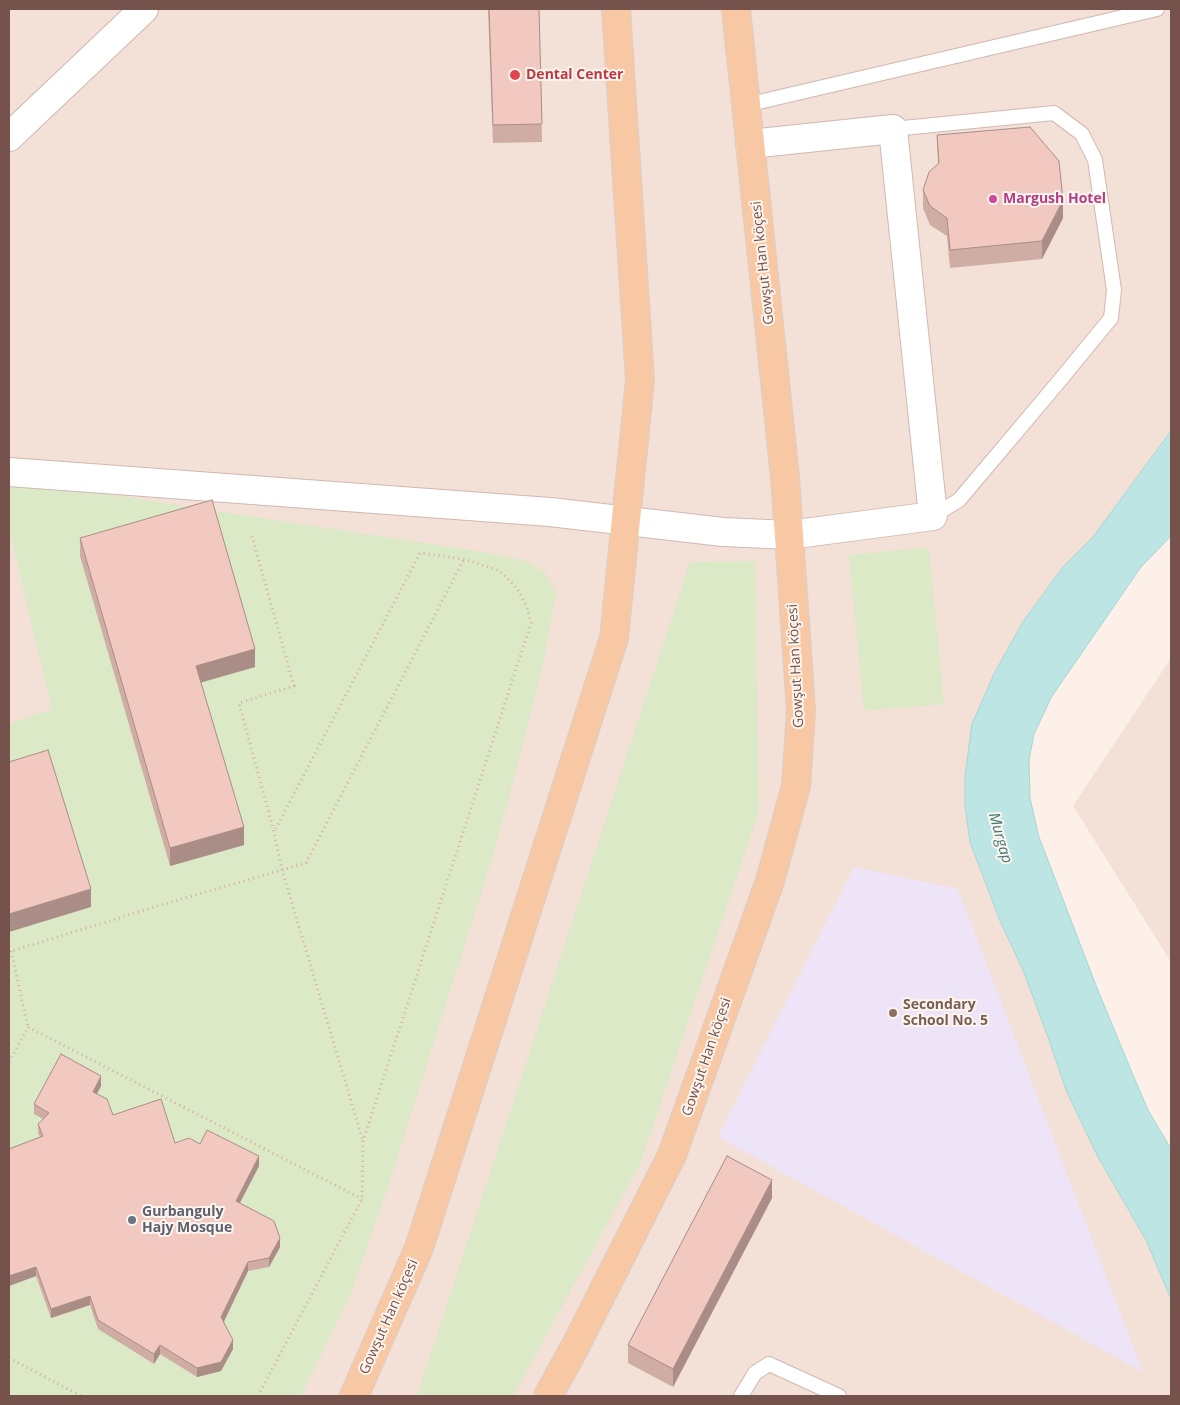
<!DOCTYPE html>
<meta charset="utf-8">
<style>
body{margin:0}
#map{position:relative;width:1180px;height:1405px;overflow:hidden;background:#fcf0e8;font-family:"Open Sans",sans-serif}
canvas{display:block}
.frame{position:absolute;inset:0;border:10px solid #75524c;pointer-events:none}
</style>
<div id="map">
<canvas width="1180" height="1405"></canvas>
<div class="frame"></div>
</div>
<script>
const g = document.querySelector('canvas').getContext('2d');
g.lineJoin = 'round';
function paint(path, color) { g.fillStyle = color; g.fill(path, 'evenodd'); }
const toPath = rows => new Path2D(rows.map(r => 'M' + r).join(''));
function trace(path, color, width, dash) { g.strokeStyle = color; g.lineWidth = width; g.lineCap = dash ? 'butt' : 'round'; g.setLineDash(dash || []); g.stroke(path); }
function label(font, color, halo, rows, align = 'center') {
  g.font = font + ' "Open Sans",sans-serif'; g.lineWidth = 4; g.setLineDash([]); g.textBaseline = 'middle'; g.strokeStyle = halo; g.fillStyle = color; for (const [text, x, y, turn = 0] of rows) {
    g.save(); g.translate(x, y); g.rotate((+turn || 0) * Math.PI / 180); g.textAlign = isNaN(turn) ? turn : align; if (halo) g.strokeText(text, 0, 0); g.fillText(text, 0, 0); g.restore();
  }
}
paint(toPath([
 [9,9,1171,9,1171,431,1093,537,1063,567,1022,623,994,674,972,724,965,776,965,805,970,842,1000,921,1023,970,1048,1037,1066,1090,1098,1157,1146,1240,1171,1299,1171,1396,9,1396],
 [1171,658,1171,962,1073,806]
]), '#f3e0d6');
paint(toPath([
 [854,867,958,889,1143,1372,718,1137]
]), '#ede4f8');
paint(toPath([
 [9,479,483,552,526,561,545,572,556,593,542,670,496,846,388,1187,350,1296,301,1396,9,1396,9,724,52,709,9,529],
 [929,547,944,704,864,711,849,555],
 [755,561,759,811,640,1164,513,1396,417,1396,690,562]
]), '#dce9c6');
const water = toPath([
 [1171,431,1171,536,1141,567,1052,696,1034,734,1029,760,1030,798,1039,837,1097,988,1133,1075,1148,1110,1171,1149,1171,1299,1146,1240,1098,1157,1066,1090,1048,1037,1023,970,1000,921,970,842,965,805,965,776,972,724,994,674,1022,623,1063,567,1093,537,1171,431]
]);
paint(water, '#bce5e3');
trace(water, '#a3d7d4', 1);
const lane = toPath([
 [746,105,1157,9],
 [893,129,1054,113,1082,134,1095,160,1114,290,1111,318,1056,385,959,500,933,516],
 [741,1396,755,1373,769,1364,839,1396]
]);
const street = toPath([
 [9,137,144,9],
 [9,472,550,512,723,532,789,535,933,516,893,129,750,144]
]);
const primary = toPath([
 [354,1396,419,1248,614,638,640,380,616,9],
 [548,1396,576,1345,672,1155,770,881,796,786,801,711,785,477,736,9]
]);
trace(lane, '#d0b8b0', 16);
trace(street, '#d0b8b0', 30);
trace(primary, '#d8cfcd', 30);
trace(toPath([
 [252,536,294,686,239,703,274,832,282,870,363,1141],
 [11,951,28,1027],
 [9,952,164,904,306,863,464,559],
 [9,1062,28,1027,362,1199],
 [9,1358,81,1396],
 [258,1396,362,1199,363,1141,531,623,527,607,517,588,500,571,464,559,420,553,274,832]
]), '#d6aca3', 3, [1, 4]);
trace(lane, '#fff', 14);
trace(street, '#fff', 28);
trace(primary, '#f8c7a3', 28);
paint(toPath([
 [488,9,539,9,542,142,493,143],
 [937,135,1063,218,1042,259,950,268,947,236,930,225,923,208,923,190,938,165],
 [80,538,255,667,201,682,244,845,170,866,80,556],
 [101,1086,97,1094,113,1115,175,1143,200,1144,259,1166,240,1203,280,1247,269,1267,248,1271,224,1322,233,1349,221,1371,197,1377,160,1354,154,1364,98,1329,90,1305,51,1318,36,1276,9,1286,9,1149,40,1137,38,1133,38,1124,43,1119,34,1114,34,1104],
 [772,1198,673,1387,628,1363,628,1345]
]), '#cfada5');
paint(toPath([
 [1063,200,1063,218,1042,259,1042,241],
 [255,649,255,667,196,684,196,666],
 [244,827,244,845,170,866,170,848],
 [91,889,91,907,9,932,9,914],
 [101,1076,101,1086,93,1101,93,1092],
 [259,1156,259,1166,236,1210,236,1201],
 [772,1180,772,1198,673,1387,673,1369],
 [280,1238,280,1247,269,1267,269,1258],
 [248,1262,248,1271,221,1327,221,1317],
 [36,1267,36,1276,9,1286,9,1276],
 [90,1296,90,1305,51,1318,51,1309],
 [233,1340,233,1349,221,1371,197,1377,197,1368],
 [160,1345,160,1354,154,1364,154,1354]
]), '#a98d86');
const building = toPath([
 [489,9,539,9,542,124,493,125,489,9],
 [1030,127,1059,161,1063,200,1042,241,950,250,947,218,930,206,923,190,929,172,939,163,937,135,1030,127],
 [212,500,255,649,196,666,244,827,170,848,80,538,212,500],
 [48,750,91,889,9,914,9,762,48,750],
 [61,1054,101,1076,93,1092,107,1099,113,1115,161,1099,175,1143,189,1138,200,1144,207,1130,259,1156,236,1201,274,1221,280,1238,269,1258,248,1262,221,1317,233,1340,221,1362,197,1368,160,1345,154,1354,98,1320,90,1296,51,1309,36,1267,9,1276,9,1149,43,1136,38,1124,49,1113,34,1104,61,1054],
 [727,1156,772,1180,673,1369,628,1345,727,1156]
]);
paint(building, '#f1c9c0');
trace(building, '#a98d86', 1);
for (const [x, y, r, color] of [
 [515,75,6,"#e0444e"],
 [993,199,5,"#d1479c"],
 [893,1013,5,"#8d6e63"],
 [132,1220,5,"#6b7280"]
]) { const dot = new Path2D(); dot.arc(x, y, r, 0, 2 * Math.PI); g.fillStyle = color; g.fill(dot); trace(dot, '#fef5ee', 2); }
label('bold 14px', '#be3a42', '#fef5ee', [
 ["Dental Center",526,75]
], 'left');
label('bold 14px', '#b23c85', '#fef5ee', [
 ["Margush Hotel",1003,199]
], 'left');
label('14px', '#75524c', '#fef5ee', [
 ["Gowşut Han köçesi",763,263,-96],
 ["Gowşut Han köçesi",796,666,-93],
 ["Gowşut Han köçesi",707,1057,-71],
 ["Gowşut Han köçesi",389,1317,-66]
]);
label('bold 14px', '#785e54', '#fef5ee', [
 ["Secondary",903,1005],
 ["School No. 5",903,1021]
], 'left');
label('bold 14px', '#5b616d', '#fef5ee', [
 ["Gurbanguly",142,1212],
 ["Hajy Mosque",142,1228]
], 'left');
label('italic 15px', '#407a78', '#fef5ee', [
 ["Murgap",1000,838,74]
]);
</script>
